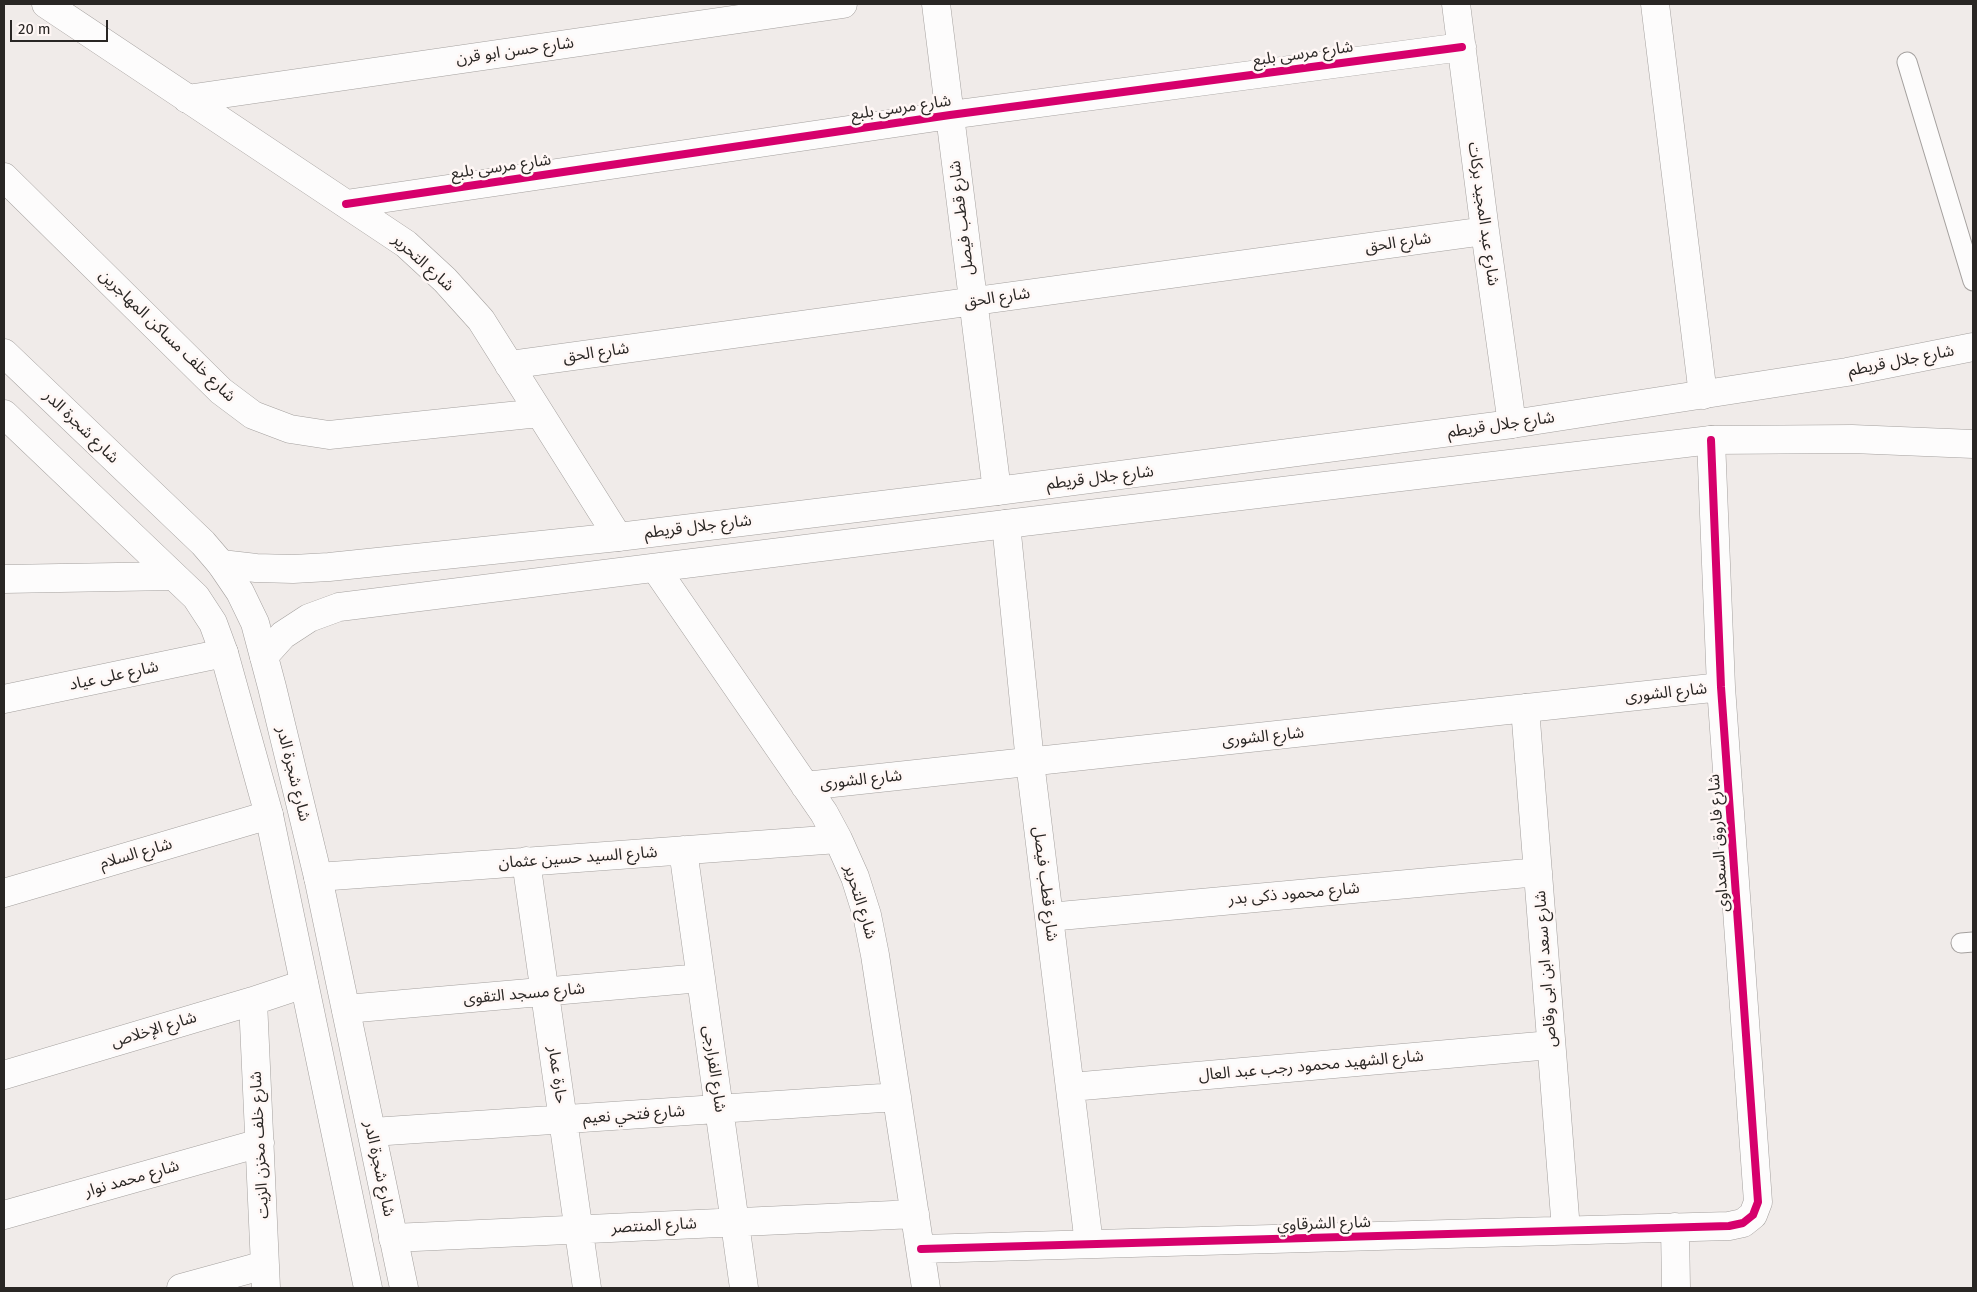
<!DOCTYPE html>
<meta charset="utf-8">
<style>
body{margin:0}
#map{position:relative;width:1977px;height:1292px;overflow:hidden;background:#f0ebe9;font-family:"Fira Sans",sans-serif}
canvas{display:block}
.frame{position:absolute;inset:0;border:5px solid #292624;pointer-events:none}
.scale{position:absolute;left:10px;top:20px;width:98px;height:22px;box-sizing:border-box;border:2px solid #292624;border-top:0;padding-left:6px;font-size:15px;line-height:18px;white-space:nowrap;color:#292624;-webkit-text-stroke:4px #fff7f5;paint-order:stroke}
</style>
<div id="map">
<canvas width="1977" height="1292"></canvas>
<div class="frame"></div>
<div class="scale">20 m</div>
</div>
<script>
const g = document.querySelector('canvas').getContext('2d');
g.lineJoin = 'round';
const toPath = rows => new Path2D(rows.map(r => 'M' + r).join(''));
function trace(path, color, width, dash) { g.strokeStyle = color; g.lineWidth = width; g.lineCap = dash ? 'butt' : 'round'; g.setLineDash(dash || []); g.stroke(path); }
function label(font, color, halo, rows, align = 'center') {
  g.font = font + ' "Fira Sans","Noto Sans Arabic",sans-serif'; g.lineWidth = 5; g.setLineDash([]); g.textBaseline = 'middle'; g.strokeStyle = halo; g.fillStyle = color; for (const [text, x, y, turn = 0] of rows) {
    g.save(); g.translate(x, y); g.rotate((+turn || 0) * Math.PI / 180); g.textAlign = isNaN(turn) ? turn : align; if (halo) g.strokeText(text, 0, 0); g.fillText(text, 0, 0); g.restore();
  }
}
const service = toPath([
 [1907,62,1973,281],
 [1961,943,1973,942]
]);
const minor = toPath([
 [46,4,406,244,445,280,481,320,618,537],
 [936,4,997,491],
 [1456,4,1485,231,1512,424],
 [1655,4,1703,395],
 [187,99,843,4],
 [4,177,221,391,253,415,290,429,329,435,539,413],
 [346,204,950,115,1462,47],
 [509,365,1485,231],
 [1006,524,1030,762,1089,1244],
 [656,569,824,813,838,839,855,877,867,915,875,955,926,1288],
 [4,579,173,576],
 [4,699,224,653],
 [1525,708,1566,1230],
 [805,786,1721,687],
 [683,850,744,1288],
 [526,861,587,1288],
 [318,877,838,839],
 [4,893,269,815],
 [1049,917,1538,872],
 [253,1001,266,1288],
 [346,1009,701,978],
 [4,1075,253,1001,304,984],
 [1071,1087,1551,1045],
 [372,1132,897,1097],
 [4,1215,260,1143],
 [1675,1227,1676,1288],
 [393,1238,915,1214],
 [921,1249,1729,1226,1743,1223,1753,1215,1758,1202,1721,687,1711,440],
 [181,1288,265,1265]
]);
const tertiary = toPath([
 [4,353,203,543,221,564,240,592,255,623,272,687,318,877,404,1288],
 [4,414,196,597,213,623,224,653,269,815,368,1288]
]);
const secondary = toPath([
 [221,564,256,568,293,569,329,567,618,537,997,491,1512,424,1847,372,1973,347],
 [264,656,283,635,309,618,339,607,1006,524,1711,440,1852,439,1973,444]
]);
trace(service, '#a4a09e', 21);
trace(minor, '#a4a09e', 29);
trace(tertiary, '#a4a09e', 29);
trace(secondary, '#a4a09e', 29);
trace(service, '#fdfcfc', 19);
trace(minor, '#fdfcfc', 28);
trace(tertiary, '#fdfcfc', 28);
trace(secondary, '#fdfcfc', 28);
trace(toPath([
 [346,204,950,115,1462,47],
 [921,1249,1729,1226,1743,1223,1753,1215,1758,1202,1721,687,1711,440]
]), '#d6006c', 8);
label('16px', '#292624', '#fff7f5', [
 ["شارع حسن ابو قرن",515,51,-8],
 ["شارع مرسى بلبع",1303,54,-8],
 ["شارع مرسى بلبع",901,108,-8],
 ["شارع مرسى بلبع",501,167,-8],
 ["شارع عبد المجيد بركات",1483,214,82],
 ["شارع قطب فيصل",962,218,-97],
 ["شارع الحق",1398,243,-8],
 ["شارع التحرير",423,263,42],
 ["شارع الحق",997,298,-8],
 ["شارع خلف مساكن المهاجرين",167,336,44],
 ["شارع الحق",596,353,-8],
 ["شارع جلال قريطم",1901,361,-11],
 ["شارع جلال قريطم",1501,425,-8],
 ["شارع شجرة الدر",81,427,44],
 ["شارع جلال قريطم",1100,478,-7],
 ["شارع جلال قريطم",698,527,-7],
 ["شارع على عياد",114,676,-12],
 ["شارع الشورى",1666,693,-6],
 ["شارع الشورى",1263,737,-6],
 ["شارع شجرة الدر",293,774,76],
 ["شارع الشورى",861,780,-6],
 ["شارع فاروق السعداوى",1719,843,-94],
 ["شارع السلام",136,854,-16],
 ["شارع السيد حسين عثمان",578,858,-4],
 ["شارع قطب فيصل",1045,884,83],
 ["شارع محمود ذكى بدر",1294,894,-5],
 ["شارع التحرير",860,902,73],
 ["شارع سعد ابن ابى وقاص",1546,969,-94],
 ["شارع مسجد التقوى",524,994,-5],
 ["شارع الإخلاص",154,1030,-17],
 ["شارع الشهيد محمود رجب عبد العال",1311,1066,-5],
 ["شارع الفرارجى",714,1069,82],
 ["حارة عمار",557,1075,82],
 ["شارع فتحي نعيم",634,1115,-4],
 ["شارع خلف مخزن الزيت",260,1145,-93],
 ["شارع شجرة الدر",379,1169,78],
 ["شارع محمد نوار",132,1179,-16],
 ["شارع الشرقاوي",1324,1224,-2],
 ["شارع المنتصر",654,1226,-3]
]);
</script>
